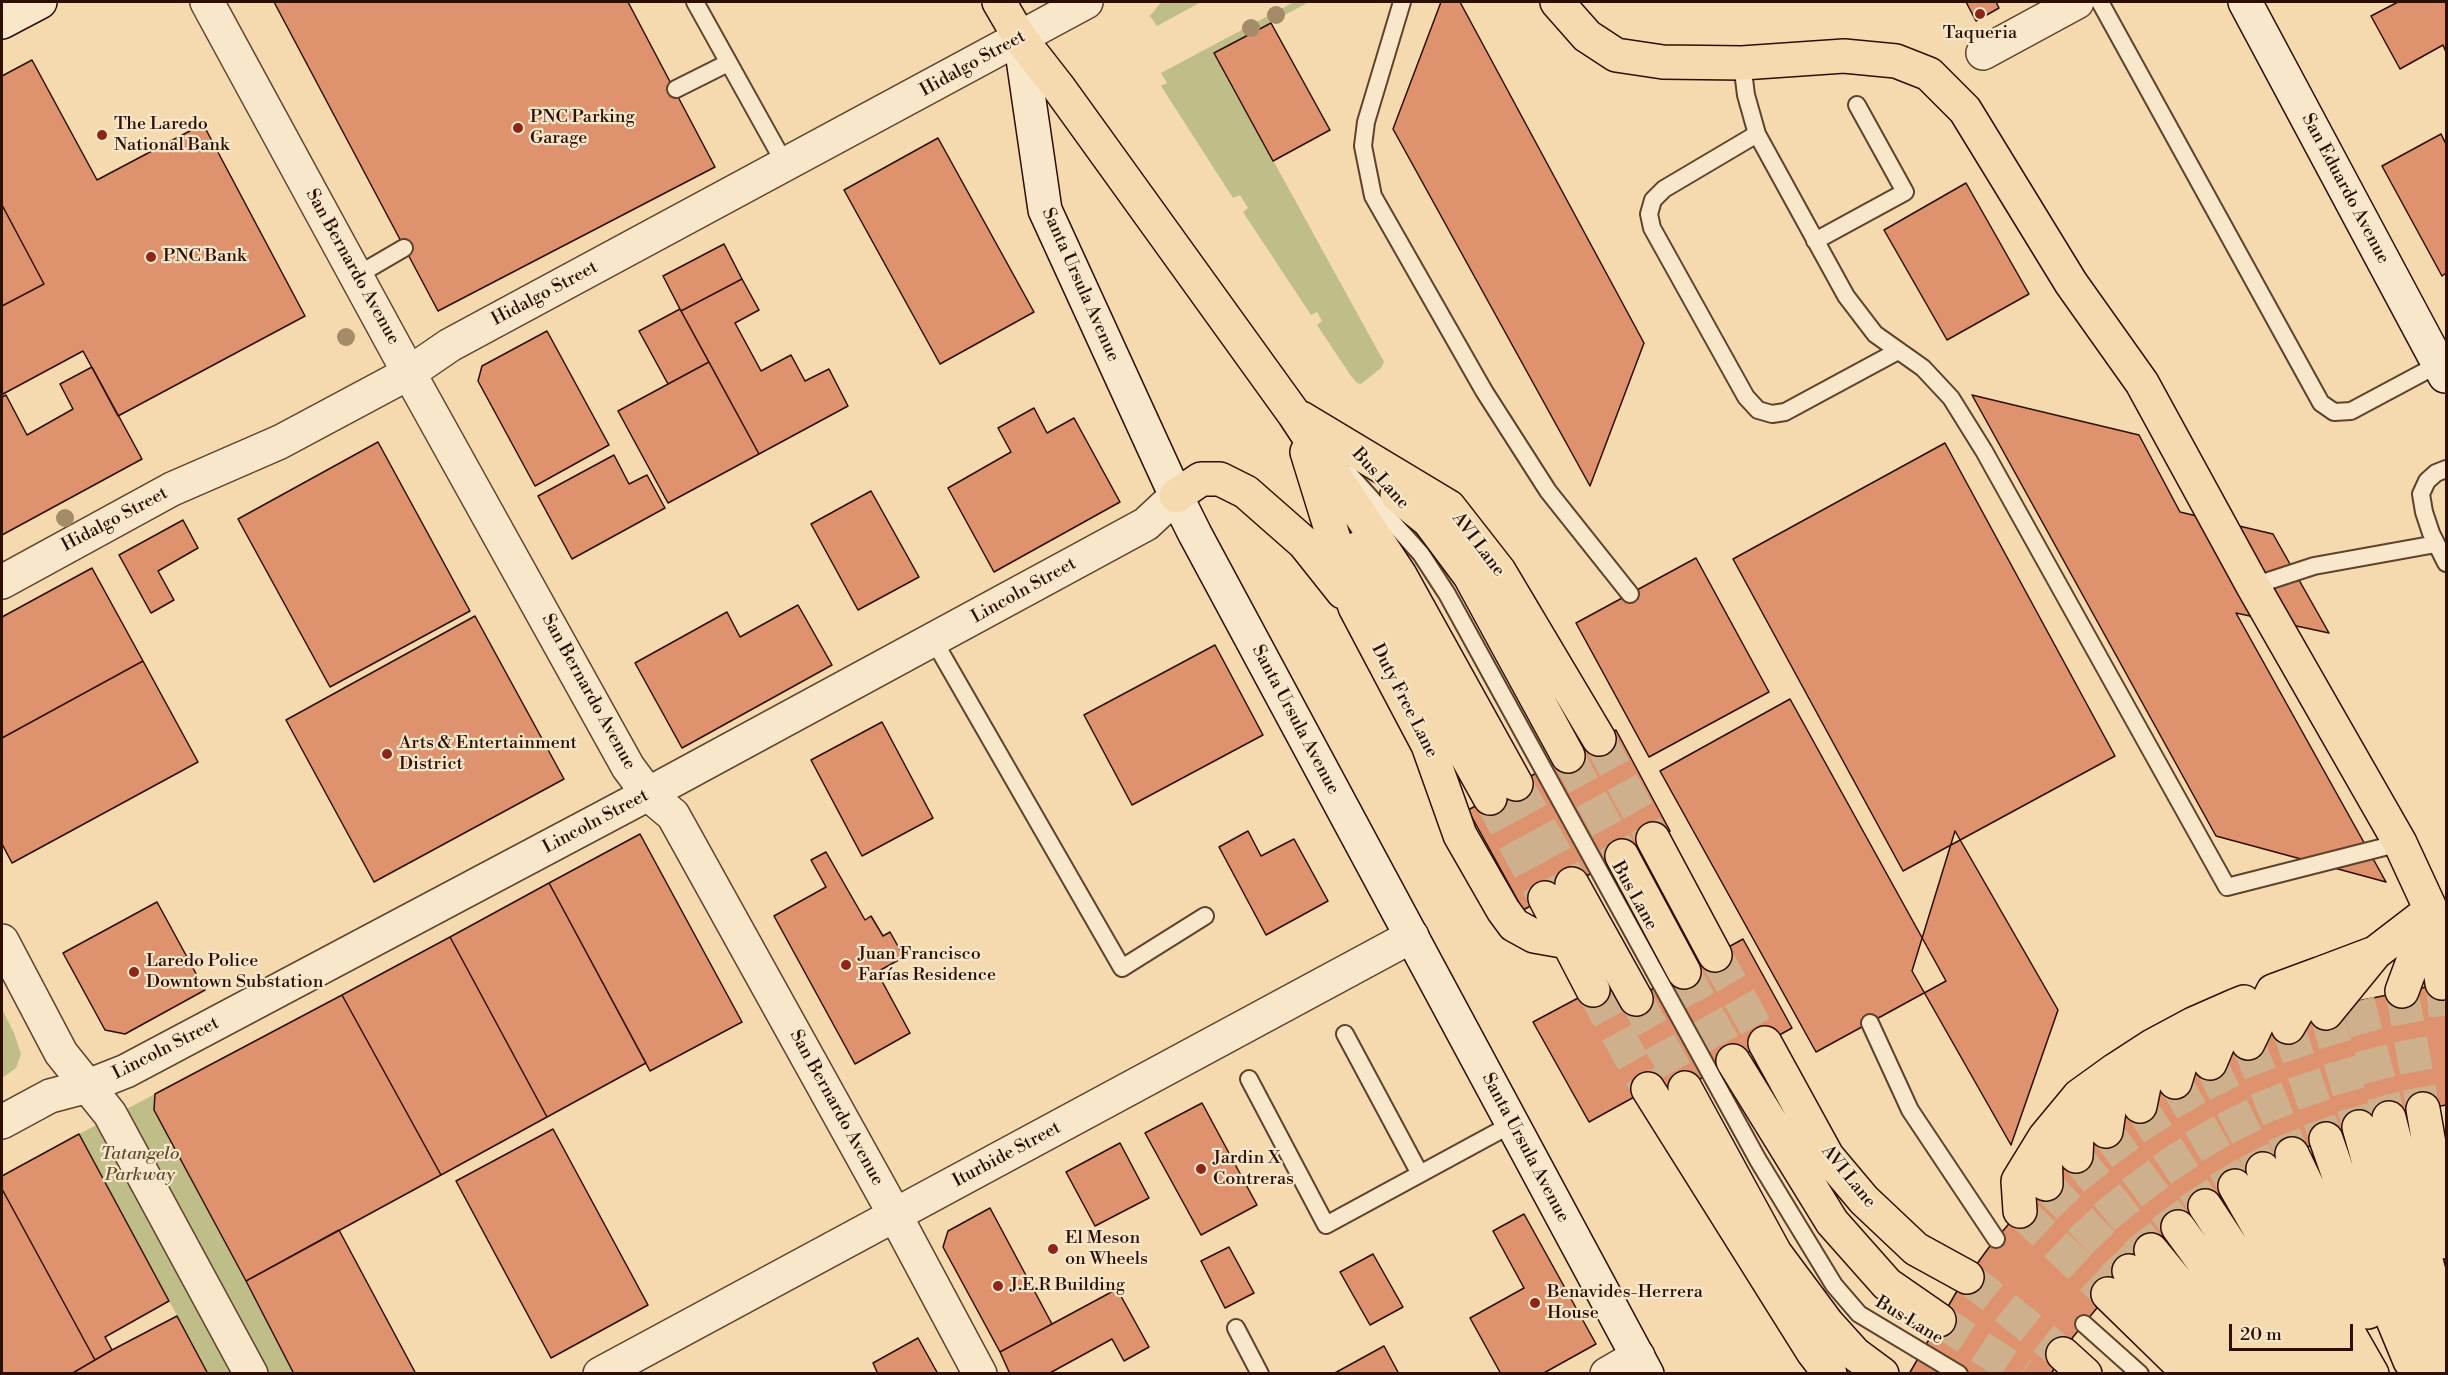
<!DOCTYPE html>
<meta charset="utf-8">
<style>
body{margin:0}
#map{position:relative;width:2448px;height:1375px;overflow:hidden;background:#f6daaf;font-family:"Libre Bodoni",serif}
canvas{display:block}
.frame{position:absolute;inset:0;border:3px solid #2d0f00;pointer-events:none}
.scale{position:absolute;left:2229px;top:1324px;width:124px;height:27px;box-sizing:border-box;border:3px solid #2d0f00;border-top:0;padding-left:8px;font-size:18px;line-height:21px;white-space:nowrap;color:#2d0f00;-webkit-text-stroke:4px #f9e7cb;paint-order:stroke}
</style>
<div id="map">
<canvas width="2448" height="1375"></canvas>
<div class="frame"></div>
<div class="scale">20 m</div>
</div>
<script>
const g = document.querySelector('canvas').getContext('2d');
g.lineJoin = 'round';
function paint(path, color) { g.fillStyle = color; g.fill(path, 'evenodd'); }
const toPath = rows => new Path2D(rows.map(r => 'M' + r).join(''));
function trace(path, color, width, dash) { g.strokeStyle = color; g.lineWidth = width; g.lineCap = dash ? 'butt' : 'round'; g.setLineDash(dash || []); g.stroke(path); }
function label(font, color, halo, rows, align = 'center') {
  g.font = font + ' "Libre Bodoni",serif'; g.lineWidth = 4.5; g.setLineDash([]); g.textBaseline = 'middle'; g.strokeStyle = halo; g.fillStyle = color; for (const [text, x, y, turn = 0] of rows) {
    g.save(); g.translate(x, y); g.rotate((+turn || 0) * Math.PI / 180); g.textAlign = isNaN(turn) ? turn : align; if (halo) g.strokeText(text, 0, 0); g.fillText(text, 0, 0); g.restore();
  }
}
paint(toPath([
 [1161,2,1201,2,1157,26,1150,16],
 [1294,2,1309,2,1214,53,1384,362,1381,368,1361,384,1357,383,1351,376,1317,325,1322,321,1317,312,1311,315,1243,212,1248,208,1240,195,1233,198,1161,86,1167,83,1161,73],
 [2,1009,14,1033,21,1054,16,1068,2,1078],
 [155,1094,154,1110,294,1373,208,1373,79,1134]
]), '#c0be88');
const building = toPath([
 [274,2,628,2,715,167,438,311,274,2],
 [1441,2,1460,2,1644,343,1590,486,1393,129,1441,2],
 [1966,2,1996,2,1999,8,1976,21,1966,2],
 [2398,2,2446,2,2446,52,2443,45,2400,69,2371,16,2398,2],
 [1271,23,1330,130,1273,161,1214,53,1271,23],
 [32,60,97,180,203,124,305,316,118,416,83,351,3,394,2,391,2,306,44,284,2,205,2,76,32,60],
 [2441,134,2446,144,2446,273,2442,276,2382,166,2441,134],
 [938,138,1034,312,940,364,844,190,938,138],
 [1966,183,2029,294,1947,340,1884,230,1966,183],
 [2,205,44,284,2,306,2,205],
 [724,244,742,279,681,311,663,276,724,244],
 [742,279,759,310,735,323,761,371,791,355,805,381,829,369,848,406,759,454,681,311,742,279],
 [680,309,709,362,668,384,639,331,680,309],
 [547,331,609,445,535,486,478,381,482,366,547,331],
 [709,362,759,454,668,503,618,411,709,362],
 [92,367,142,459,2,535,2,397,6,395,27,435,73,409,60,384,92,367],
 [1972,395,2139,435,2180,512,2273,534,2329,633,2236,613,2386,882,2216,836,1972,395],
 [1034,408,1047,433,1074,418,1120,502,994,572,948,488,1011,452,998,428,1034,408],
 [378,442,470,611,330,687,238,519,378,442],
 [1945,443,2115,756,1903,871,1733,559,1945,443],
 [614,455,629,484,647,475,665,508,572,559,538,496,614,455],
 [871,491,919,577,858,610,811,524,871,491],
 [183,520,198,548,158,571,174,600,151,613,119,555,183,520],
 [1696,558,1769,692,1649,757,1576,623,1696,558],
 [92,568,143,661,2,738,2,617,92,568],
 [798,605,832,665,682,748,635,663,727,612,740,637,798,605],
 [475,616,564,779,374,882,286,720,475,616],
 [1215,645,1263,735,1132,805,1084,715,1215,645],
 [143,661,198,762,12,863,2,844,2,738,143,661],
 [1790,699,1946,981,1816,1052,1660,771,1790,699],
 [882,722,933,818,862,856,811,760,882,722],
 [1616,730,1670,831,1523,910,1468,810,1616,730],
 [1248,831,1261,856,1294,839,1328,901,1266,935,1219,847,1248,831],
 [1955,831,2058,1010,2011,1145,1912,971,1955,831],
 [640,834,742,1022,650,1071,549,883,640,834],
 [826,852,865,920,871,916,883,936,890,932,904,957,877,972,910,1033,855,1064,774,916,826,887,811,860,826,852],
 [549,883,646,1063,547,1117,450,937,549,883],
 [157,902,205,990,125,1034,105,1030,63,953,157,902],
 [450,937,547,1117,441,1175,342,995,450,937],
 [1743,939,1792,1028,1662,1100,1654,1086,1589,1122,1533,1022,1595,989,1609,1013,1743,939],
 [2446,983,2446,1105,2405,1113,2340,1133,2277,1160,2219,1195,2164,1237,2116,1285,2073,1337,2051,1374,1909,1374,1957,1291,1990,1246,2025,1205,2076,1156,2140,1106,2175,1082,2248,1043,2358,1001,2446,983],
 [342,995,441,1175,246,1281,154,1110,155,1094,342,995],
 [1202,1103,1257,1205,1201,1235,1145,1133,1202,1103],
 [553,1129,648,1305,551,1358,456,1181,553,1129],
 [79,1134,169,1301,105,1337,112,1350,95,1360,2,1189,2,1176,79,1134],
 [1120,1143,1149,1198,1095,1226,1066,1172,1120,1143],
 [2,1189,95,1360,71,1374,2,1374,2,1189],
 [990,1208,1052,1324,1000,1352,943,1247,948,1231,990,1208],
 [1524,1214,1596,1344,1542,1374,1501,1374,1470,1318,1524,1288,1493,1231,1524,1214],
 [339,1230,416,1374,294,1374,246,1281,339,1230],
 [1229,1247,1254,1293,1225,1308,1201,1261,1229,1247],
 [1373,1254,1403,1307,1370,1325,1340,1272,1373,1254],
 [1117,1289,1149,1347,1124,1361,1112,1339,1048,1374,1010,1374,1000,1352,1117,1289],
 [177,1316,208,1374,71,1374,112,1350,177,1316],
 [918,1338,938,1374,878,1374,873,1363,918,1338],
 [1384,1346,1399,1374,1333,1374,1384,1346]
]);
paint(building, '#de926e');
trace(building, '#2d0f00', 1.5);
trace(toPath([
 [1599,739,1653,839],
 [1568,756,1622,856],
 [1516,784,1572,884],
 [1490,798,1545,898],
 [1715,955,1765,1043],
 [1684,972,1733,1061],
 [2442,983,2446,1022],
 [1593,990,1648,1089],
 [2402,991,2423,1109],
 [1636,999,1685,1088],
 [2358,1001,2389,1118],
 [2326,1013,2359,1127],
 [2288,1027,2326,1139],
 [2248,1043,2292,1154],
 [2210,1063,2263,1169],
 [2175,1082,2235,1186],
 [2140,1106,2205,1206],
 [2106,1131,2178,1227],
 [2076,1156,2151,1250],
 [2046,1184,2129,1271],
 [2020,1211,2108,1294],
 [1967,1277,2063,1354],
 [1939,1320,2022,1374]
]), '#ceb18c', 33, [33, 16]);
const lane = toPath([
 [695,2,785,164],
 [1402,2,1366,122,1363,146,1373,196,1484,391,1548,491,1630,594],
 [2100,2,2321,403,2334,412,2351,411,2439,364],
 [1742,63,1746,95,1757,134,1846,296,1875,334,1923,368,1951,398,1984,451,2227,887,2400,843],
 [676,89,728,63],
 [1757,134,1664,189,1653,200,1649,214,1652,228,1746,397,1758,410,1772,414,1785,412,1898,351],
 [1815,241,1905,192,1857,105],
 [356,276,404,248],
 [2446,469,2436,473,2427,481,2421,494,2424,512,2431,533,2446,563],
 [1349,474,1421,554,1447,594,1758,1160,1834,1285,1859,1314,1959,1374],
 [2253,586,2314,566,2436,544],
 [934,641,1122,968,1205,916],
 [1870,1023,1910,1110,1996,1239],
 [1345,1034,1420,1174],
 [1249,1079,1326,1225,1512,1124],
 [2084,1324,2140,1374],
 [1236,1328,1260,1374]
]);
const street = toPath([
 [207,2,409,373,628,767,648,794,673,815,895,1215,980,1374],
 [1983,53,2077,2],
 [2,582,172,489,280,442,409,373,450,345,1086,2],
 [2,941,61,1053,110,1114,251,1374],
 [2,1122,50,1096,88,1086,126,1071,648,794,1146,524,1176,496],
 [600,1374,1412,936],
 [1607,1374,1638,1356]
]);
const secondary = toPath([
 [2245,2,2445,376,2446,375],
 [2,22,40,2],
 [1020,38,1045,210,1176,496,1195,534,1647,1374]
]);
const highway = toPath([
 [999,2,1020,38,1059,88,1294,414,1400,575,1516,784],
 [1557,2,1587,36,1616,55,1663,62,1742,63,1844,56,1896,61,1929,74,1965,110,2071,283,2142,383,2253,586,2400,843,2431,910,2442,983],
 [1301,418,1449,507,1499,571,1599,739],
 [1307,452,1355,607,1428,745,1460,835,1503,910,1514,925,1534,936,1568,942],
 [1397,495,1429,521,1470,576,1568,756],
 [1176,496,1201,479,1220,479,1246,492,1304,543,1343,592],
 [1356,549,1376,594,1490,798],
 [1653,839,1715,955],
 [1622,856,1684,972],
 [1572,884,1636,999],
 [1545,898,1593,990],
 [2402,991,2430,915],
 [2326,1013,2375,953,2431,910],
 [2288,1027,2319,974,2372,954],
 [1765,1043,1827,1156,1864,1200,1916,1249,1967,1277],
 [2248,1043,2273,991,2319,974],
 [1733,1061,1832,1222,1887,1284,1939,1320],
 [2210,1063,2234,1006,2244,1002],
 [2175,1082,2193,1024,2234,1006],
 [1685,1088,1775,1253,1827,1323,1855,1354,1882,1374],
 [1648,1089,1813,1352,1830,1374],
 [2140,1106,2152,1046,2193,1024],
 [2423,1109,2446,1242],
 [2389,1118,2446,1337],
 [2359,1127,2394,1251,2435,1374],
 [2106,1131,2115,1070,2152,1046],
 [2326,1139,2369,1262,2410,1361],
 [2292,1154,2368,1312],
 [2076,1156,2079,1096,2115,1070],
 [2263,1169,2320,1283,2372,1374],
 [2046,1184,2045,1137,2079,1096],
 [2235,1186,2295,1291,2343,1364],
 [2205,1206,2270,1305,2322,1374],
 [2020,1211,2018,1181,2045,1137],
 [2178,1227,2250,1326,2292,1374],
 [2151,1250,2229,1345,2257,1374],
 [2129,1271,2226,1374],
 [2108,1294,2190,1374],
 [2063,1354,2085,1374]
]);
trace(lane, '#5f422c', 20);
trace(street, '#5f422c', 36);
trace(secondary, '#2d0f00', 36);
trace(highway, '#2d0f00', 36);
trace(lane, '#f9e7cb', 16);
trace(street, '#f9e7cb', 33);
trace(secondary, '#f9e7cb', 33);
trace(highway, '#f6daaf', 33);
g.fillStyle = '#a48c69';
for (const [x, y] of [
 [1276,15],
 [1251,28],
 [346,337],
 [65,518]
]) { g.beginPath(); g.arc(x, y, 9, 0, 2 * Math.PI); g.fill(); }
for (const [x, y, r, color] of [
 [1980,14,6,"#8f2418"],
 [518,128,6,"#8f2418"],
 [102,135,6,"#8f2418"],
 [151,257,6,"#8f2418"],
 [387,754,6,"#8f2418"],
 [846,965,6,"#8f2418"],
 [134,972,6,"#8f2418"],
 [1201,1169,6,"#8f2418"],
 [1053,1249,6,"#8f2418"],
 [998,1286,6,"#8f2418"],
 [1535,1303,6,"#8f2418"]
]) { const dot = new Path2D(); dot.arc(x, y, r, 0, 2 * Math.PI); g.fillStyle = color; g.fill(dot); trace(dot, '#f9e7cb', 2); }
label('18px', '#2d0f00', '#f9e7cb', [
 ["Taqueria",1980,34,"center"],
 ["PNC Parking",530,118],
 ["Garage",530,139],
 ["The Laredo",114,125],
 ["National Bank",114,146],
 ["PNC Bank",163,257],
 ["Arts & Entertainment",399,744],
 ["District",399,765],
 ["Juan Francisco",858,955],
 ["Farías Residence",858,976],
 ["Laredo Police",146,962],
 ["Downtown Substation",146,983],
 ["Jardin X",1213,1159],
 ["Contreras",1213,1180],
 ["El Meson",1065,1239],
 ["on Wheels",1065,1260],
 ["J.E.R Building",1010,1286],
 ["Benavides-Herrera",1547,1293],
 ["House",1547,1314]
], 'left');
label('18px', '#2d0f00', '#f9e7cb', [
 ["Hidalgo Street",973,64,-29],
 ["San Eduardo Avenue",2345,189,62],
 ["San Bernardo Avenue",352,267,61],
 ["Santa Ursula Avenue",1080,285,66],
 ["Hidalgo Street",545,294,-28],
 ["Bus Lane",1380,479,48],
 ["Hidalgo Street",115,520,-28],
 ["AVI Lane",1478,545,53],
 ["Lincoln Street",1024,591,-29],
 ["San Bernardo Avenue",588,692,61],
 ["Duty Free Lane",1404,701,63],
 ["Santa Ursula Avenue",1295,720,62],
 ["Lincoln Street",596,822,-28],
 ["Bus Lane",1634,896,61],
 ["Lincoln Street",166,1049,-27],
 ["San Bernardo Avenue",836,1108,61],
 ["Santa Ursula Avenue",1525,1148,62],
 ["Iturbide Street",1007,1155,-28],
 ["AVI Lane",1848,1177,51],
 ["Bus Lane",1909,1321,31]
]);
label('italic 18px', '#604c30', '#f9e7cb', [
 ["Tatangelo",140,1155],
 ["Parkway",140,1176]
]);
</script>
